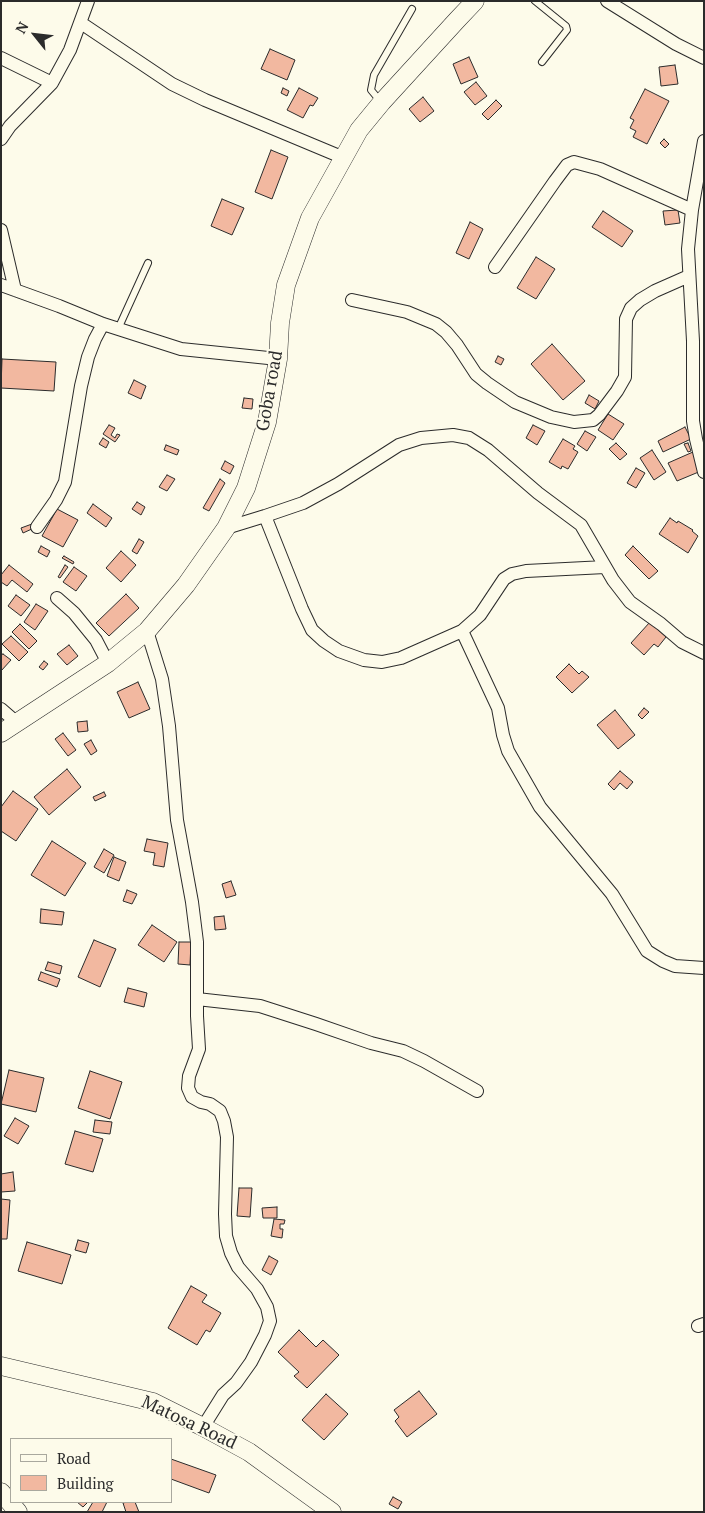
<!DOCTYPE html>
<style>
body{margin:0}
#map{position:relative;width:705px;height:1513px;overflow:hidden;background:#fdfbea;font-family:"PT Serif",serif}
canvas{display:block}
.frame{position:absolute;inset:0;border:2px solid #2b2b2b;pointer-events:none}
.legend{position:absolute;left:10px;top:1438px;width:162px;height:65px;box-sizing:border-box;background:#fdfbea;border:1px solid #a9a89e;margin:0;padding:6px 9px;list-style:none;font-size:15px;color:#2b2b2b}
.legend li{display:flex;align-items:center;gap:10px;height:25px}
.legend b{width:25px;border:1px solid #a9a89e}
.north{position:absolute;left:10px;top:10px;width:50px;height:50px;-webkit-text-stroke:4px #fdfbea;paint-order:stroke;rotate:299deg;font-size:14px;font-weight:700;line-height:20px;text-align:center;color:#2b2b2b}
.north::after{content:'';display:block;margin:auto;width:18px;height:22px;background:#2b2b2b;clip-path:polygon(50% 0,100% 100%,50% 72%,0 100%)}
</style>
<div id="map">
<canvas width="705" height="1513"></canvas>
<div class="frame"></div>
<ul class="legend">
<li><b style="height:6px;background:#fdfbea"></b>Road</li>
<li><b style="height:14px;background:#f2b8a0"></b>Building</li>
</ul>
<div class="north">N</div>
</div>
<script>
const g = document.querySelector('canvas').getContext('2d');
g.lineJoin = 'round';
function paint(path, color) { g.fillStyle = color; g.fill(path, 'evenodd'); }
const toPath = rows => new Path2D(rows.map(r => 'M' + r).join(''));
function trace(path, color, width, dash) { g.strokeStyle = color; g.lineWidth = width; g.lineCap = dash ? 'butt' : 'round'; g.setLineDash(dash || []); g.stroke(path); }
function label(font, color, halo, rows, align = 'center') {
  g.font = font + ' "PT Serif",serif'; g.lineWidth = 4; g.setLineDash([]); g.textBaseline = 'middle'; g.strokeStyle = halo; g.fillStyle = color; for (const [text, x, y, turn = 0] of rows) {
    g.save(); g.translate(x, y); g.rotate((+turn || 0) * Math.PI / 180); g.textAlign = isNaN(turn) ? turn : align; if (halo) g.strokeText(text, 0, 0); g.fillText(text, 0, 0); g.restore();
  }
}
const building = toPath([
 [270,49,295,60,287,80,261,69,270,49],
 [469,57,478,77,461,84,453,64,469,57],
 [675,65,678,84,661,86,659,67,675,65],
 [476,82,487,96,475,105,464,92,476,82],
 [283,88,289,91,287,96,281,93,283,88],
 [299,88,318,98,313,106,310,105,303,118,287,110,299,88],
 [645,89,669,101,647,144,633,137,636,131,630,128,634,120,630,118,645,89],
 [423,97,434,111,420,122,409,109,423,97],
 [496,100,502,106,488,120,482,114,496,100],
 [664,139,669,144,665,148,660,143,664,139],
 [271,150,288,157,272,199,255,192,271,150],
 [222,199,244,208,232,235,211,226,222,199],
 [678,210,680,223,665,225,663,211,678,210],
 [603,211,633,231,622,247,592,227,603,211],
 [470,222,483,229,469,259,456,253,470,222],
 [536,257,555,269,536,299,517,288,536,257],
 [552,344,585,381,563,400,531,364,552,344],
 [498,356,504,359,501,365,495,362,498,356],
 [2,359,56,362,54,391,1,388,2,359],
 [134,380,146,386,141,399,128,393,134,380],
 [589,395,599,401,595,409,585,403,589,395],
 [244,398,253,399,252,409,242,408,244,398],
 [608,414,624,424,613,440,598,430,608,414],
 [109,425,115,428,111,435,115,438,117,434,120,435,115,442,103,434,109,425],
 [533,425,545,431,537,445,526,438,533,425],
 [685,427,691,439,663,452,658,441,685,427],
 [585,431,596,437,587,451,577,444,585,431],
 [103,438,109,442,106,448,99,444,103,438],
 [563,439,575,446,573,449,578,452,568,469,562,466,561,469,549,462,563,439],
 [616,443,627,454,620,460,609,449,616,443],
 [688,443,691,451,688,452,684,444,688,443],
 [166,445,179,450,177,455,164,450,166,445],
 [652,450,666,472,654,480,640,458,652,450],
 [693,452,701,471,677,481,668,463,693,452],
 [225,461,234,466,230,474,221,469,225,461],
 [636,468,645,473,636,488,627,483,636,468],
 [167,475,175,479,167,491,159,487,167,475],
 [220,479,225,483,209,511,203,508,220,479],
 [137,502,145,507,141,515,132,509,137,502],
 [93,504,112,518,106,527,87,513,93,504],
 [57,509,78,520,63,547,42,536,57,509],
 [670,518,677,523,678,521,693,530,692,531,698,536,688,553,659,534,670,518],
 [32,524,34,528,23,533,21,528,32,524],
 [139,539,144,542,137,554,132,551,139,539],
 [41,546,50,551,47,557,38,552,41,546],
 [633,546,658,571,649,579,625,555,633,546],
 [121,551,136,565,121,582,106,568,121,551],
 [64,556,74,562,73,564,62,558,64,556],
 [9,565,33,584,27,592,12,580,7,586,1,582,1,575,9,565],
 [65,565,68,567,60,578,58,577,65,565],
 [74,567,87,576,76,591,63,582,74,567],
 [126,594,139,608,109,636,96,623,126,594],
 [16,595,30,605,21,616,8,606,16,595],
 [36,604,48,611,35,630,24,622,36,604],
 [650,622,666,637,658,647,654,644,644,655,631,643,650,622],
 [20,624,37,641,29,649,12,632,20,624],
 [11,636,28,652,19,661,2,644,11,636],
 [69,645,78,656,67,665,57,654,69,645],
 [3,654,11,660,1,671,1,655,3,654],
 [44,661,48,664,43,670,39,667,44,661],
 [569,664,579,674,582,671,589,677,572,693,556,677,569,664],
 [138,682,150,709,129,718,117,692,138,682],
 [644,708,649,712,642,719,638,715,644,708],
 [615,710,635,735,618,749,597,725,615,710],
 [87,721,88,731,78,732,77,722,87,721],
 [63,733,76,750,68,756,55,739,63,733],
 [91,740,97,751,91,755,84,744,91,740],
 [67,769,81,787,49,815,34,797,67,769],
 [620,771,633,782,627,789,620,783,614,790,608,784,620,771],
 [13,791,38,809,16,841,1,831,1,807,13,791],
 [104,792,106,796,95,801,93,797,104,792],
 [147,839,168,843,164,867,153,865,155,853,144,851,147,839],
 [52,841,86,863,65,896,31,875,52,841],
 [104,849,114,855,104,873,94,867,104,849],
 [114,857,126,862,119,881,107,876,114,857],
 [231,881,236,895,226,898,222,884,231,881],
 [127,890,137,894,132,904,123,901,127,890],
 [41,909,64,912,62,925,40,923,41,909],
 [224,916,226,929,215,930,214,917,224,916],
 [152,925,177,942,164,962,138,945,152,925],
 [94,940,116,949,100,987,78,977,94,940],
 [179,942,191,942,190,965,178,964,179,942],
 [48,962,62,966,60,974,45,970,48,962],
 [41,972,60,979,57,987,38,980,41,972],
 [128,988,147,993,144,1007,124,1002,128,988],
 [9,1070,44,1078,36,1112,1,1104,9,1070],
 [90,1071,122,1082,110,1119,78,1108,90,1071],
 [15,1118,29,1126,18,1144,4,1136,15,1118],
 [95,1120,112,1122,110,1134,93,1132,95,1120],
 [75,1131,103,1139,93,1172,65,1164,75,1131],
 [13,1172,15,1191,1,1192,1,1174,13,1172],
 [239,1188,252,1188,250,1217,237,1216,239,1188],
 [1,1199,10,1200,7,1239,1,1239,1,1199],
 [277,1207,277,1218,263,1218,262,1208,277,1207],
 [274,1219,285,1220,284,1224,280,1224,280,1229,283,1229,282,1238,271,1236,274,1219],
 [78,1240,89,1243,86,1253,75,1250,78,1240],
 [27,1242,71,1255,62,1284,18,1271,27,1242],
 [269,1256,278,1261,271,1275,262,1270,269,1256],
 [191,1286,207,1295,202,1302,221,1313,210,1332,206,1330,197,1345,168,1328,191,1286],
 [299,1330,316,1347,323,1340,339,1355,307,1388,294,1376,299,1372,278,1352,299,1330],
 [419,1391,437,1414,407,1437,395,1421,399,1417,394,1410,419,1391],
 [326,1394,348,1414,324,1440,302,1420,326,1394],
 [171,1459,216,1475,209,1493,171,1479,171,1459],
 [393,1497,402,1502,398,1509,389,1504,393,1497],
 [77,1502,88,1502,83,1507,77,1502],
 [93,1502,107,1502,102,1512,87,1512,93,1502],
 [127,1502,135,1502,139,1512,126,1512,123,1503,127,1502]
]);
paint(building, '#f2b8a0');
trace(building, '#2b2b2b', 1);
const lane = toPath([
 [535,1,566,26,567,30,542,62],
 [381,102,371,90,374,75,412,9],
 [118,329,148,263]
]);
const street = toPath([
 [607,1,676,44,704,58],
 [81,23,172,84,205,100,344,158],
 [1,58,52,83],
 [1,139,10,126,52,83,70,50,88,1],
 [704,141,692,210,688,249,693,341,693,421,696,439,704,472],
 [1,230,15,290],
 [495,267,555,181,567,165,574,162,600,169,692,210],
 [1,285,59,306,103,324,181,349,278,359],
 [352,300,407,312,436,324,446,332,457,345,476,374,487,383,515,402,551,417,574,422,593,420,599,415,617,391,625,377,626,319,631,308,640,300,655,291,689,276],
 [265,516,302,609,312,630,324,641,339,651,364,660,382,662,401,658,462,631,480,615,504,579,512,574,526,571,605,567],
 [37,527,56,500,65,482,81,386,88,357,95,339,103,324],
 [226,528,265,516,303,503,338,484,399,445,421,438,453,435,469,438,488,450,538,493,581,525,613,580,630,602,661,624,682,642,704,653],
 [57,598,74,613,96,640,108,663],
 [147,631,162,679,169,726,177,820,192,902,197,942,197,1016,199,1049,189,1076,188,1088,192,1097,201,1102,210,1104,220,1111,224,1121,227,1137,225,1214,226,1236,231,1253,238,1267,257,1289,267,1307,270,1321,265,1335,251,1362,236,1383,223,1395,203,1427],
 [462,631,498,708,503,735,508,751,540,807,612,894,647,951,663,961,675,966,704,968],
 [1,709,16,722],
 [197,999,260,1006,316,1024,371,1043,403,1051,424,1061,477,1091],
 [698,1326,704,1324]
]);
const secondary = toPath([
 [1,733,108,663,147,631,186,585,226,528,246,488,267,422,278,359,280,323,286,285,310,218,359,130,382,102,457,20,475,1],
 [1,1366,153,1402,203,1427,249,1452,332,1512],
 [1,1492,18,1512]
]);
trace(lane, '#2b2b2b', 8);
trace(street, '#2b2b2b', 14);
trace(secondary, '#2b2b2b', 19);
trace(lane, '#fdfbea', 6);
trace(street, '#fdfbea', 12);
trace(secondary, '#fdfbea', 18);
label('18px', '#2b2b2b', '#fdfbea', [
 ["Goba road",270,391,-80],
 ["Matosa Road",189,1423,25]
]);
</script>
